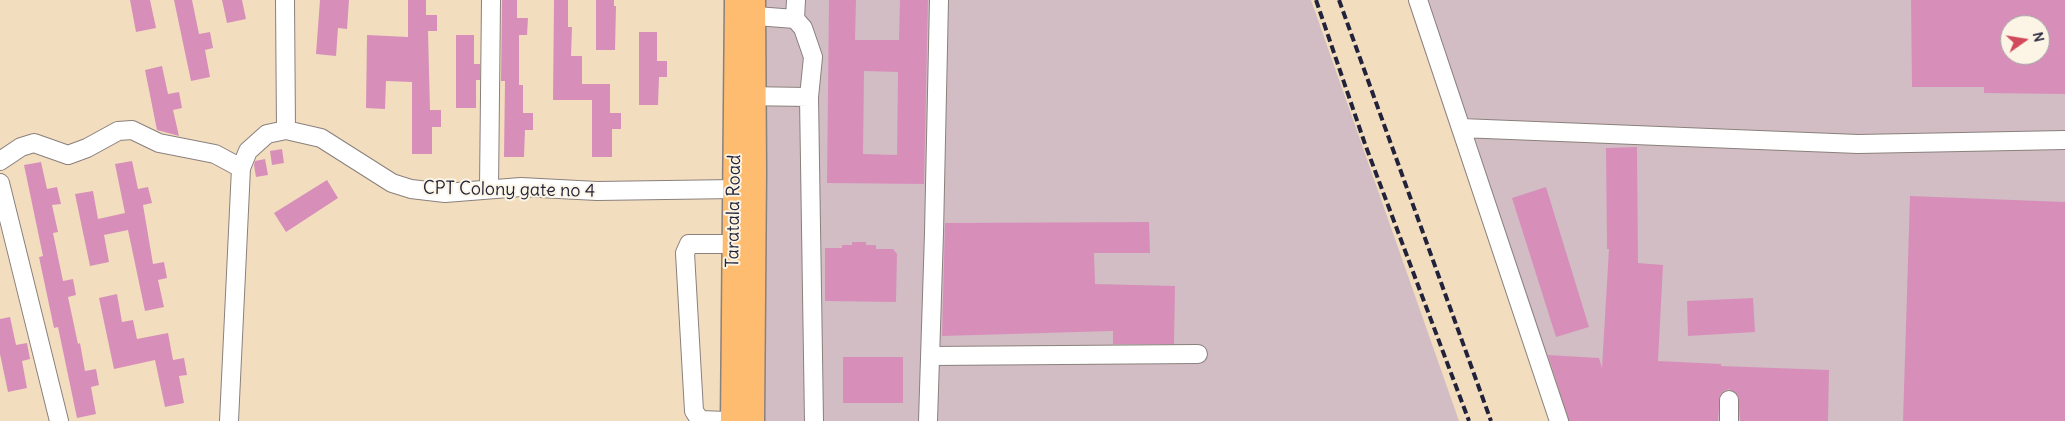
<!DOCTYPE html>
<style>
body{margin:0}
#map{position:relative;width:2065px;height:421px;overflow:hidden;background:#f2ddbf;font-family:Delius,sans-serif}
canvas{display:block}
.north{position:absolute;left:2000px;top:15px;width:50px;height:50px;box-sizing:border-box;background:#fcf5e5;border:1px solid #a5a1a1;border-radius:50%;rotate:77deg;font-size:14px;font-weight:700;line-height:20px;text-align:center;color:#22223b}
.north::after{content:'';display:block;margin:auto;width:18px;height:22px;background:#d1495b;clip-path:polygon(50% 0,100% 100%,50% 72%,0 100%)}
</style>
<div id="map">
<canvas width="2065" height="421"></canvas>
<div class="north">N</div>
</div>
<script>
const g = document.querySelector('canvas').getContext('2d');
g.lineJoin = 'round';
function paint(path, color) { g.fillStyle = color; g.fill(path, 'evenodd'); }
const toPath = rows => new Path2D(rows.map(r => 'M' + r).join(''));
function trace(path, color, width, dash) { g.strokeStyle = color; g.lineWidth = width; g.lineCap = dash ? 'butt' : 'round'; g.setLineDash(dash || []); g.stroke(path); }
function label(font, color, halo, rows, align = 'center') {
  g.font = font + ' Delius,sans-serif'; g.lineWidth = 4; g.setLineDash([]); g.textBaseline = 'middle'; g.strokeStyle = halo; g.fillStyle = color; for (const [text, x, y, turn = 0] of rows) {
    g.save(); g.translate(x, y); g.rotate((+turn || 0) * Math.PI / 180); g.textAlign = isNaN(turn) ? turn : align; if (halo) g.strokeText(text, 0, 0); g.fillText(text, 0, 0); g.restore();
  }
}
paint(toPath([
 [760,0,1311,0,1459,421,760,421],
 [1425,0,2065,0,2065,421,1568,421,1471,127],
 [2010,25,2040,25,2040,55,2010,55]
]), '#d2bdc5');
paint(toPath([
 [130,0,150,0,156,28,136,32],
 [174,0,192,0,199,34,210,32,213,48,205,50,210,77,191,81],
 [222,0,242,0,246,19,227,23],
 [320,0,349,0,347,29,338,28,336,56,316,54],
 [408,0,426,0,426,15,437,15,437,31,428,31,430,110,441,110,441,127,432,127,432,154,412,154,412,82,386,81,385,109,366,108,367,35,408,37],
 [502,0,517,0,517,18,528,18,527,35,519,35,519,85,523,85,523,113,533,113,533,130,525,130,524,157,504,157,505,81,501,81],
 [554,0,568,0,568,27,572,27,571,56,582,56,582,84,610,84,610,113,621,113,621,129,612,129,612,157,592,157,592,100,553,100],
 [596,0,614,0,614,6,616,6,615,50,596,50],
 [829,0,856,0,855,40,899,40,900,0,928,0,924,184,827,183],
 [864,71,898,72,897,155,863,154],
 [1911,0,2065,0,2065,94,1984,93,1984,87,1912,87],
 [2010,25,2040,25,2040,55,2010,55],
 [639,32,657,32,657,61,667,61,667,77,659,77,658,105,639,105],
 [456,35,474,35,474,64,480,64,480,80,476,80,476,108,456,108],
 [162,66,168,94,179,92,182,108,173,110,179,136,157,130,145,70],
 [1637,147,1638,263,1663,265,1658,361,1721,364,1721,366,1829,370,1828,421,1740,421,1738,395,1729,389,1724,391,1720,395,1718,421,1569,421,1548,355,1599,358,1602,368,1609,249,1607,249,1606,148],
 [282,149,284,163,272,165,270,151],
 [265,159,268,175,256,177,254,165,255,161],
 [132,161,138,189,148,187,152,203,143,205,153,264,164,262,167,278,158,280,164,307,145,311,128,230,104,235,109,262,90,266,75,194,93,191,98,219,125,213,115,164],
 [41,162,47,189,57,187,61,204,52,205,58,232,53,233,63,281,73,279,76,295,68,297,78,344,80,343,85,371,96,369,99,385,91,387,96,414,77,418,58,327,54,328,39,257,43,256,24,165],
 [327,180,338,198,286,232,274,213],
 [1546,187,1589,327,1556,337,1512,198],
 [1910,196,2065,202,2065,421,1903,421],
 [1149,222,1150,253,1094,253,1095,284,1175,286,1174,344,1113,344,1113,331,942,336,945,223],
 [852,242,866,242,866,245,876,245,876,249,893,249,897,254,896,302,825,301,825,248,842,248,842,245,852,245],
 [117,294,122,322,133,320,137,339,168,333,173,360,184,358,187,375,179,376,184,403,165,407,155,360,114,369,99,298],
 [1753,298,1755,332,1688,336,1687,301],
 [10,317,16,345,27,343,30,359,22,361,27,388,8,392,0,354,0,319],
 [843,357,903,357,903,403,843,403]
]), '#d78fba');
const minor = toPath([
 [285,0,286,130],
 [796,0,795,19,803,28,813,57,809,97,814,421],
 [1418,0,1559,421],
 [743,15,795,19],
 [742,96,809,97],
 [1461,128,1858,144,2065,140],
 [0,161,21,147,34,143,68,155,87,148,118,131,132,130,159,143,215,154,241,168],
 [0,183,59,421],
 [489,189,491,0],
 [930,356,1198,354],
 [229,421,241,168,248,151,267,134,286,130,321,138,392,183,411,189,445,193,521,187,597,191,735,189],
 [727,421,700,420,694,411,685,253,689,244,734,244],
 [928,421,934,233,939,0],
 [1729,421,1729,400]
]);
const major = toPath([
 [732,421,736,0],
 [753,421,755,171,754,0]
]);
trace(minor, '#8a807d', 20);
trace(major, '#8a807d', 25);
trace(minor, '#fff', 18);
trace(major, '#fdbc6f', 22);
trace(toPath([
 [1316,0,1365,144,1469,421],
 [1339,0,1491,421]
]), '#22223b', 4, [8, 4]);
label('18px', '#22223b', '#fcf5e5', [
 ["CPT Colony gate no 4",509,190,1],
 ["Taratala Road",734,211,-89]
]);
</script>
